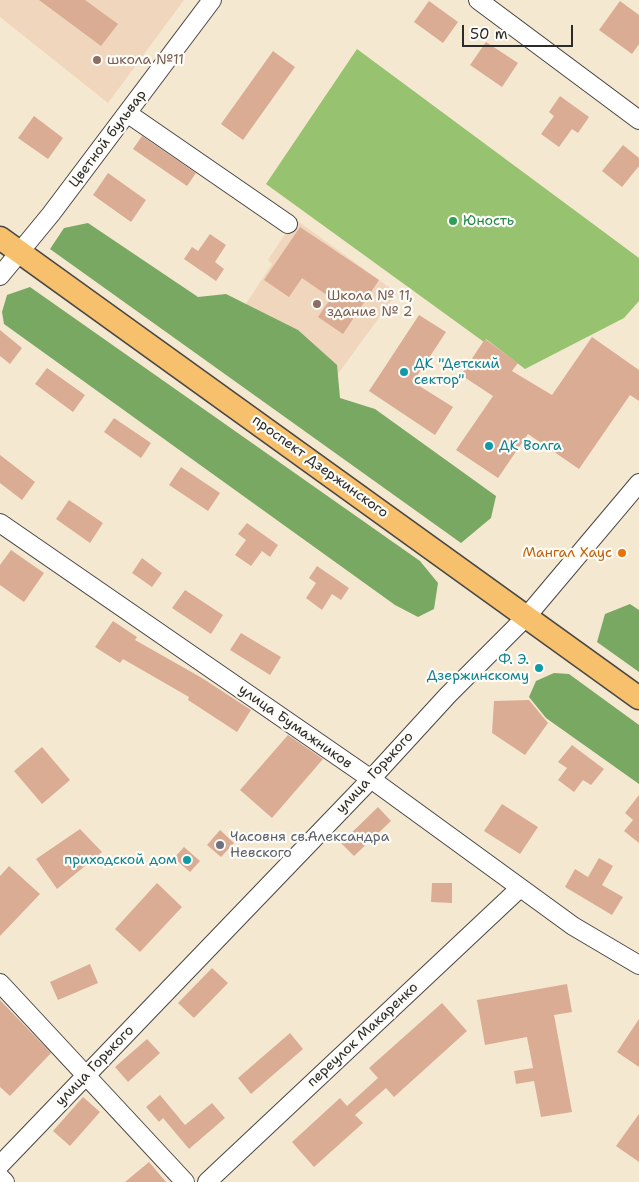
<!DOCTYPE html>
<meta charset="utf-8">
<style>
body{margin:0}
#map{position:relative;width:639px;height:1182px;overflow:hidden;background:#f5e8d1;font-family:"Shantell Sans",sans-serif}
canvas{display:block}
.scale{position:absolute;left:462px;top:25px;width:111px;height:22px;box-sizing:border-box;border:2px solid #2b2b2b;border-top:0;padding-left:6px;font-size:15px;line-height:18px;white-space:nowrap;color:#2b2b2b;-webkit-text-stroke:4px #fdfcf7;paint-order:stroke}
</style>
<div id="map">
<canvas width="639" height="1182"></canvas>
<div class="scale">50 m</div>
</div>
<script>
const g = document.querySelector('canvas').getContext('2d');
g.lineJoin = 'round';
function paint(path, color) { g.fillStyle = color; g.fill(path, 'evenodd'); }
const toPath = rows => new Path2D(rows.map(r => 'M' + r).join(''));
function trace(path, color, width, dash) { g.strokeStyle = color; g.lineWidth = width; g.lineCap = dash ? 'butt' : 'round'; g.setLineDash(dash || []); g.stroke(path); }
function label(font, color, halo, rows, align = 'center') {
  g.font = font + ' "Shantell Sans",sans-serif'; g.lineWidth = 4.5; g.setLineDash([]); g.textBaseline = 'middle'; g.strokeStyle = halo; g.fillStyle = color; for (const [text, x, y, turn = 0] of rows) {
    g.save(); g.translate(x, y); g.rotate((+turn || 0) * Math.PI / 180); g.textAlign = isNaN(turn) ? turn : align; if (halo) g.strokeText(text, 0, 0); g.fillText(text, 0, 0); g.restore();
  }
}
paint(toPath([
 [0,0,184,0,108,103,0,17],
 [295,219,397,293,332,382,238,316,272,264,268,260]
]), '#efd6bc');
paint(toPath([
 [357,49,639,258,639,301,624,318,525,369,486,339,484,342,266,184]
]), '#97c26f');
paint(toPath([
 [88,223,198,297,226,294,298,330,337,365,340,398,375,409,496,496,491,518,461,543,50,249,64,228],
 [30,287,420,561,438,583,434,609,418,617,395,605,4,324,2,312,7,295],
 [630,604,639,610,639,672,597,642,605,614],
 [554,673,569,674,639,725,639,784,546,718,529,697,536,681]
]), '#79a862');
paint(toPath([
 [39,0,85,0,118,24,101,46],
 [429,1,458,22,443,43,414,22],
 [620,1,639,15,639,44,632,54,599,30],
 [486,42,518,63,502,87,470,65],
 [273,51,295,67,243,140,221,124],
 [560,96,589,117,578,133,572,129,559,147,541,134,554,116,549,112],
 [34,116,63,138,48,159,18,138],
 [142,136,196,173,187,186,133,149],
 [623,145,639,158,639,166,622,187,602,171],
 [108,173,146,200,131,222,93,195],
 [300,227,379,280,343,334,318,317,331,298,302,278,289,297,264,280],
 [210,234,226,245,215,262,224,269,216,281,184,259,192,247,198,251],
 [419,315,446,332,413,382,453,407,435,435,369,391],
 [0,330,22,348,10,364,0,356],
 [592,337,639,370,639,401,630,395,579,469,528,434,498,478,456,450,493,396,461,375,485,339,518,363,512,371,552,395],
 [47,368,85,395,73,412,35,384],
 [114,418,151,443,141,458,104,432],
 [0,455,35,482,22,500,0,483],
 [181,467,220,493,208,511,169,485],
 [69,500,103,523,90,543,56,519],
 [247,523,278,545,270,557,262,551,251,566,235,555,246,540,238,534],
 [11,550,44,573,24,602,0,585,0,565],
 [142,558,162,573,152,587,132,573],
 [317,566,349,588,341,600,332,594,322,610,306,598,316,583,309,578],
 [185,590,223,615,211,634,172,608],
 [113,621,137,637,135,640,202,678,251,710,237,732,188,700,189,697,123,659,120,663,95,647],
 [241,633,281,657,270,675,230,650],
 [529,700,548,723,525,755,492,733,494,701],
 [288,735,323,759,272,818,240,790],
 [572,745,604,769,591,785,583,780,574,792,558,780,567,768,558,762],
 [42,747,70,780,42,804,14,771],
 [639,795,639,843,624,831,633,820,625,813],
 [502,804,538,827,520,854,484,831],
 [378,807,391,821,354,856,341,843],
 [80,829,102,852,57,889,36,859],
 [220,830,234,843,221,857,207,845],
 [184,847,200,861,190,872,174,858],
 [599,858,613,866,602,885,623,897,612,915,565,887,575,869,588,877],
 [9,866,40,894,0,936,0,876],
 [157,883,182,907,140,952,115,929],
 [432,883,452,883,452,903,431,902],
 [90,964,98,983,58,1000,50,982],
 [212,968,228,983,194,1018,178,1003],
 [567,984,572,1012,554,1015,572,1112,541,1117,534,1081,516,1084,514,1071,533,1068,527,1037,485,1045,477,1000],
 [0,1000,51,1053,10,1096,0,1087],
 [442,1003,467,1031,394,1097,386,1088,355,1115,363,1123,314,1167,292,1142,340,1098,347,1106,378,1078,369,1068],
 [639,1019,639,1067,617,1052],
 [290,1033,303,1049,251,1094,238,1078],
 [147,1039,160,1053,128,1082,115,1067],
 [160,1095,185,1125,212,1103,225,1118,189,1149,163,1118,159,1122,146,1107],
 [83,1097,100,1112,70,1146,53,1131],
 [639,1114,639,1162,616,1146],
 [149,1162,166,1182,125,1182]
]), '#daac94');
const minor = toPath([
 [478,0,639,120],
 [127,113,288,224],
 [0,276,51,214,212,0],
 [0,523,371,779,573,926,639,965],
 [0,983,185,1182],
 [0,1165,371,779,448,695,527,616,639,483],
 [0,1177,5,1182],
 [207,1182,520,888]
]);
const major = toPath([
 [0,238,639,698]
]);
trace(minor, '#494744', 20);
trace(major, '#494744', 25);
trace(minor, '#fff', 18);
trace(major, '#f7c06c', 22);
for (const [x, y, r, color] of [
 [97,60,5,"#8d6e63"],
 [453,221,5,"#2e9e5b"],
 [317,304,5,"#8d6e63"],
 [404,372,5,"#0f9aa8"],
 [489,446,5,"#0f9aa8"],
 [622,553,5,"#e8710a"],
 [539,668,5,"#0f9aa8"],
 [220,845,5,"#6b7280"],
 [187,860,5,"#0f9aa8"]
]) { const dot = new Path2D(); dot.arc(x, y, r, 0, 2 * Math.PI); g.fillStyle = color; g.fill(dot); trace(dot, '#fdfcf7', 2); }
label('14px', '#785e54', '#fdfcf7', [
 ["школа №11",107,60],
 ["Школа № 11,",327,296],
 ["здание № 2",327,312]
], 'left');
label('14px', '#2b2b2b', '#fdfcf7', [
 ["Цветной бульвар",108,139,-53],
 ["проспект Дзержинского",320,467,36],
 ["улица Бумажников",295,727,35],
 ["улица Горького",375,773,-47],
 ["переулок Макаренко",363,1035,-43],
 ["улица Горького",95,1066,-46]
]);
label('14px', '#27864d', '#fdfcf7', [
 ["Юность",463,221]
], 'left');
label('14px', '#0d838f', '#fdfcf7', [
 ["ДК \"Детский",414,364],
 ["сектор\"",414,380],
 ["ДК Волга",499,446],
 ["Ф. Э.",529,660,"right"],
 ["Дзержинскому",529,676,"right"],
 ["приходской дом",177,860,"right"]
], 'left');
label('14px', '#c56008', '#fdfcf7', [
 ["Мангал Хаус",612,553]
], 'right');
label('14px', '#5b616d', '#fdfcf7', [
 ["Часовня св.Александра",230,837],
 ["Невского",230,853]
], 'left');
</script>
